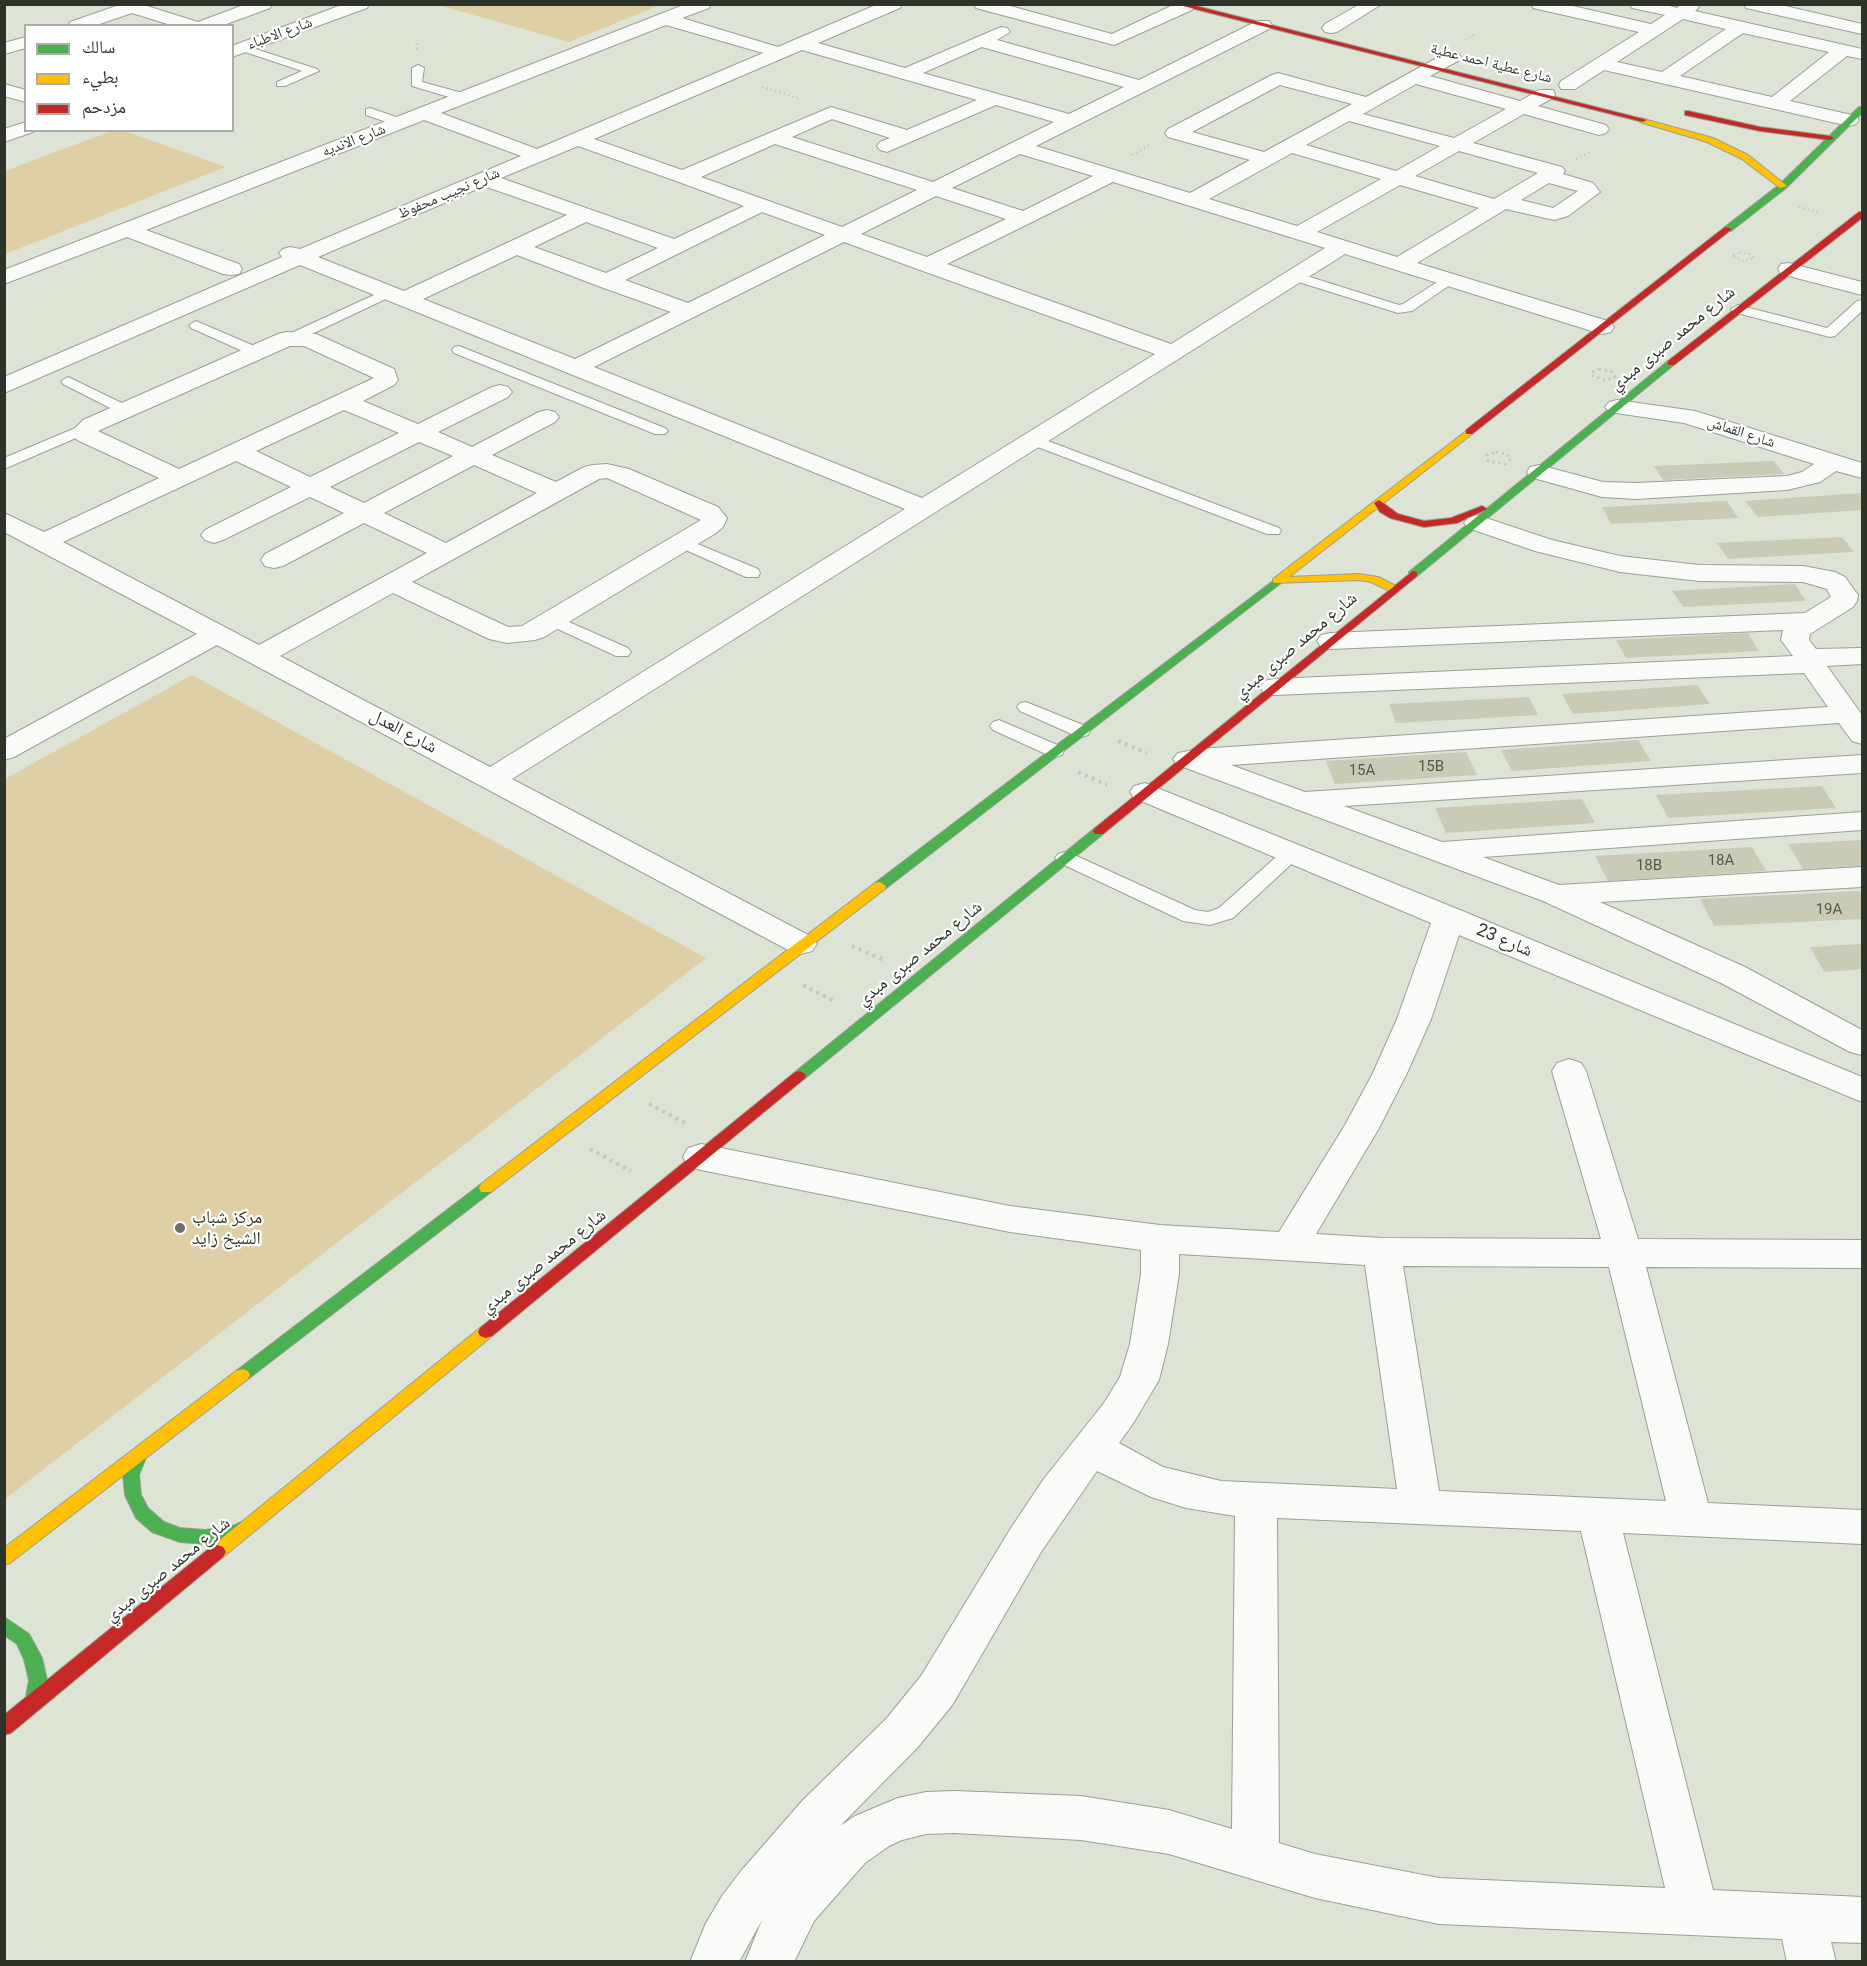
<!DOCTYPE html>
<meta charset="utf-8">
<style>
body{margin:0}
#map{position:relative;width:1867px;height:1966px;overflow:hidden;background:#dde4d6;font-family:Roboto,"Noto Naskh Arabic",sans-serif}
canvas{display:block}
.frame{position:absolute;inset:0;border:6px solid #2e3329;pointer-events:none}
.legend{position:absolute;left:24px;top:24px;width:210px;height:108px;box-sizing:border-box;background:#fff;border:2px solid #abada9;margin:0;padding:8px 10px;list-style:none;font-size:18px;color:#2e3329}
.legend li{display:flex;align-items:center;gap:12px;height:30px}
.legend b{width:30px;border:2px solid #abada9}
</style>
<div id="map">
<canvas width="1867" height="1966"></canvas>
<div class="frame"></div>
<ul class="legend">
<li><b style="height:8px;background:#4caf50"></b>سالك</li>
<li><b style="height:8px;background:#ffc107"></b>بطيء</li>
<li><b style="height:8px;background:#c62828"></b>مزدحم</li>
</ul>
</div>
<script>
const g = document.querySelector('canvas').getContext('2d');
g.lineJoin = 'round';
function paint(path, color) { g.fillStyle = color; g.fill(path, 'evenodd'); }
const toPath = rows => new Path2D(rows.map(r => 'M' + r).join(''));
function trace(path, color, width, dash) { g.strokeStyle = color; g.lineWidth = width; g.lineCap = dash ? 'butt' : 'round'; g.setLineDash(dash || []); g.stroke(path); }
function label(font, color, halo, rows, align = 'center') {
  g.font = font + ' Roboto,"Noto Naskh Arabic",sans-serif'; g.lineWidth = 4.5; g.setLineDash([]); g.textBaseline = 'middle'; g.strokeStyle = halo; g.fillStyle = color; for (const [text, x, y, turn = 0] of rows) {
    g.save(); g.translate(x, y); g.rotate((+turn || 0) * Math.PI / 180); g.textAlign = isNaN(turn) ? turn : align; if (halo) g.strokeText(text, 0, 0); g.fillText(text, 0, 0); g.restore();
  }
}
paint(toPath([
 [438,5,660,4,660,5,569,42],
 [114,130,125,131,226,167,5,254,5,171],
 [192,675,706,958,5,1499,5,779]
]), '#dfcfa7');
paint(toPath([
 [1774,461,1784,474,1663,480,1654,466],
 [1862,493,1862,510,1758,517,1745,501],
 [1727,501,1738,518,1611,524,1602,507],
 [1842,537,1854,552,1728,559,1717,543],
 [1795,584,1806,601,1683,607,1672,591],
 [1748,633,1759,651,1626,658,1616,640],
 [1697,685,1710,704,1573,714,1562,694],
 [1529,697,1538,715,1396,723,1389,704],
 [1638,740,1651,761,1512,771,1501,750],
 [1466,752,1477,775,1335,784,1326,761],
 [1822,786,1836,808,1668,818,1656,795],
 [1582,799,1595,823,1446,833,1435,808],
 [1862,840,1862,866,1803,869,1788,844],
 [1752,847,1766,871,1608,881,1595,856],
 [1860,891,1862,896,1862,919,1714,926,1700,899],
 [1862,944,1862,969,1824,972,1810,947]
]), '#c9cbb6');
const lane = toPath([
 [243,45,317,69,319,71,285,86,277,86,277,82,302,71,239,50,237,48,243,45],
 [418,65,424,68,422,82,470,95,472,98,466,102,412,86,412,68,418,65],
 [370,108,405,120,407,123,401,127,366,115,366,109,370,108],
 [1294,272,1399,305,1403,304,1445,277,1455,277,1457,280,1412,311,1398,313,1289,279,1287,276,1289,273,1294,272],
 [389,288,394,289,396,292,394,295,297,341,292,342,285,338,287,335,389,288],
 [1862,300,1862,311,1835,336,1830,337,1733,312,1731,309,1738,305,1827,328,1857,301,1862,300],
 [196,321,259,348,261,351,259,354,249,354,191,328,189,325,196,321],
 [459,346,665,428,668,431,665,434,655,434,454,353,452,350,454,347,459,346],
 [68,377,130,407,133,410,125,415,120,413,63,384,61,381,68,377],
 [85,424,93,429,90,432,4,469,4,458,85,424],
 [1032,435,1279,528,1281,531,1279,534,1267,534,1027,443,1024,440,1032,435],
 [683,538,758,569,760,573,758,577,746,577,677,546,675,543,683,538],
 [553,615,628,648,631,652,628,656,616,656,547,624,544,620,547,616,553,615],
 [1026,702,1088,727,1090,731,1088,735,1081,737,1074,735,1020,711,1017,707,1020,703,1026,702],
 [999,720,1062,747,1064,751,1062,755,1055,757,1048,755,993,730,990,726,993,722,999,720],
 [1292,847,1299,849,1302,853,1299,857,1233,918,1210,925,1183,921,1058,862,1055,858,1058,854,1065,852,1072,854,1195,910,1208,912,1219,908,1285,849,1292,847]
]);
const street = toPath([
 [122,4,148,4,147,6,198,22,246,4,272,4,270,8,221,26,174,26,132,13,94,26,68,26,70,22,122,4],
 [344,4,369,4,367,8,232,57,232,46,344,4],
 [686,4,711,4,709,8,682,18,778,47,878,4,902,4,900,8,818,43,905,68,1001,27,1007,28,1010,32,997,40,1139,80,1257,21,1269,21,1272,25,1269,29,1036,146,1190,193,1250,160,1168,137,1165,133,1168,129,1272,75,1278,73,1366,97,1446,53,1458,53,1461,57,1458,61,1430,76,1520,101,1539,90,1553,90,1555,94,1553,98,1538,106,1606,125,1609,129,1606,133,1599,135,1524,114,1473,143,1562,167,1565,171,1563,174,1593,183,1600,192,1568,216,1554,220,1506,209,1417,263,1611,322,1614,327,1611,332,1603,334,1595,332,1345,254,512,779,812,937,817,944,812,951,801,954,790,951,217,645,14,757,4,760,4,739,197,634,4,532,4,513,44,532,159,478,77,440,72,431,83,420,278,334,286,332,316,334,394,369,398,380,394,385,363,401,418,424,492,387,500,385,508,387,512,392,508,397,438,432,472,447,539,412,547,410,555,412,559,417,555,422,492,455,556,482,584,467,593,465,607,464,629,469,718,507,727,518,723,527,716,533,544,637,535,640,507,643,489,639,393,593,280,656,490,767,905,509,300,265,4,393,4,377,282,257,279,253,283,249,290,247,300,249,521,156,424,120,146,230,239,264,242,269,239,274,231,275,223,274,127,237,4,284,4,270,686,4],
 [666,25,763,53,537,149,441,113,666,25],
 [982,47,1124,87,1069,114,923,73,982,47],
 [802,50,977,100,907,130,831,107,682,170,594,139,802,50],
 [1416,84,1506,109,1454,138,1363,114,1416,84],
 [1280,85,1352,104,1264,152,1192,132,1280,85],
 [996,105,1054,122,933,182,792,137,832,119,890,138,880,142,877,146,880,150,887,152,996,105],
 [1349,121,1440,146,1396,171,1306,145,1349,121],
 [775,144,917,190,842,227,701,177,775,144],
 [578,146,676,181,744,206,674,239,501,178,578,146],
 [1459,151,1538,173,1494,199,1415,176,1459,151],
 [1292,153,1381,179,1297,226,1209,199,1292,153],
 [1020,154,1093,176,1023,211,952,188,1020,154],
 [1113,182,1325,248,1171,344,947,264,1113,182],
 [1549,183,1578,191,1553,208,1521,200,1549,183],
 [1400,185,1479,208,1397,257,1317,232,1400,185],
 [484,186,567,215,404,291,318,257,484,186],
 [936,196,1006,219,927,257,861,234,936,196],
 [762,212,825,235,688,303,625,280,762,212],
 [586,222,658,248,606,273,534,247,586,222],
 [844,242,920,270,1155,354,922,498,594,367,844,242],
 [517,255,598,286,671,312,575,359,423,299,517,255],
 [290,346,304,346,374,378,179,469,98,431,290,346],
 [344,410,399,433,310,477,256,451,344,410],
 [419,442,453,456,364,503,330,487,419,442],
 [236,461,291,487,205,530,201,535,205,540,214,543,223,540,310,497,344,513,265,554,261,560,265,566,274,568,283,566,364,523,427,553,259,645,63,542,236,461],
 [474,465,537,493,446,543,384,513,474,465],
 [607,478,701,520,522,626,508,627,412,582,599,479,607,478],
 [974,4,1003,4,1112,34,1175,4,1195,6,1192,10,1114,45,976,8,974,4],
 [1360,4,1382,4,1337,32,1331,33,1325,32,1322,28,1325,24,1360,4],
 [1531,4,1564,4,1651,24,1665,15,1632,8,1630,4,1663,4,1677,8,1682,4,1697,4,1699,7,1695,11,1862,49,1862,59,1847,56,1790,101,1856,116,1859,120,1856,124,1849,126,1604,70,1575,89,1561,89,1559,85,1561,81,1639,32,1533,8,1531,4],
 [1683,19,1726,29,1662,72,1617,62,1683,19],
 [1743,33,1829,52,1772,97,1680,76,1743,33],
 [1744,4,1777,4,1862,24,1862,34,1746,8,1744,4],
 [26,37,26,48,4,54,4,43,26,37],
 [4,84,26,90,26,102,4,96,4,84],
 [26,122,26,130,34,130,33,132,4,142,4,129,26,122],
 [1789,263,1862,282,1862,295,1781,274,1778,269,1781,264,1789,263],
 [1617,400,1695,411,1862,463,1862,478,1836,471,1820,482,1787,490,1636,499,1602,497,1530,477,1527,472,1530,467,1539,465,1603,482,1636,483,1787,476,1802,472,1814,464,1684,423,1609,412,1605,407,1609,402,1617,400],
 [1477,515,1552,540,1620,556,1699,565,1803,566,1835,572,1845,577,1858,595,1857,601,1853,607,1810,634,1809,640,1816,649,1862,648,1862,664,1827,666,1862,715,1862,744,1852,741,1839,723,1231,765,1305,792,1862,755,1862,773,1344,806,1442,842,1862,812,1862,830,1483,857,1559,885,1862,867,1862,887,1600,902,1745,967,1862,1030,1862,1055,1850,1052,1721,983,1543,901,1178,765,1173,759,1178,753,1199,749,1828,707,1804,673,1274,695,1264,693,1260,687,1264,681,1274,679,1793,656,1781,640,1783,630,1331,649,1321,647,1317,641,1321,635,1331,633,1805,613,1831,597,1827,589,1803,582,1699,581,1620,572,1535,551,1468,528,1464,523,1468,518,1477,515],
 [1145,783,1460,910,1862,1077,1862,1102,1459,935,1431,1019,1407,1073,1379,1128,1316,1234,1382,1238,1601,1239,1552,1071,1557,1063,1569,1059,1581,1063,1586,1071,1638,1239,1862,1240,1862,1268,1646,1267,1708,1503,1862,1510,1862,1544,1623,1533,1713,1890,1862,1897,1862,1943,1831,1942,1836,1962,1787,1962,1782,1939,1439,1924,1315,1898,1169,1854,1081,1840,955,1833,926,1834,902,1840,889,1846,865,1863,814,1921,794,1962,745,1962,762,1920,739,1962,690,1962,706,1923,722,1896,741,1871,803,1800,886,1719,921,1676,1011,1528,1043,1480,1104,1403,1120,1377,1130,1344,1141,1274,1141,1250,1010,1232,701,1170,688,1166,683,1157,688,1148,701,1144,1010,1206,1160,1225,1279,1232,1345,1125,1373,1073,1397,1019,1431,923,1134,798,1130,792,1134,786,1145,783],
 [1179,1254,1365,1265,1397,1489,1221,1481,1163,1467,1119,1443,1132,1425,1159,1380,1168,1344,1179,1274,1179,1254],
 [1403,1266,1609,1267,1666,1501,1439,1491,1403,1266],
 [1097,1471,1151,1497,1186,1508,1235,1516,1232,1829,1169,1810,1081,1796,955,1791,926,1792,898,1798,855,1816,840,1826,918,1747,953,1704,1041,1552,1097,1471],
 [1277,1518,1581,1531,1665,1888,1439,1878,1315,1854,1279,1843,1277,1518]
]);
const fast = toPath([
 [1859,107,1862,107,1862,113,1786,188,1731,231,1725,231,1725,227,1780,184,1859,107],
 [1668,361,1676,363,1417,576,1409,576,1409,572,1668,361],
 [1277,578,1282,581,1281,583,885,889,875,889,874,886,875,883,1277,578],
 [1099,827,1105,831,1103,834,804,1079,794,1079,792,1076,794,1073,1095,828,1099,827],
 [486,1183,491,1184,493,1188,491,1192,248,1379,242,1381,236,1379,234,1375,236,1371,481,1184,486,1183],
 [139,1448,145,1450,147,1455,139,1475,141,1495,148,1508,164,1522,180,1528,205,1530,230,1527,242,1522,248,1524,251,1529,248,1534,232,1541,205,1544,180,1542,152,1532,136,1518,125,1495,123,1475,133,1450,139,1448],
 [4,1617,29,1634,42,1658,47,1680,43,1703,40,1709,34,1711,28,1709,25,1703,29,1680,24,1659,17,1644,4,1635,4,1617]
]);
const slow = toPath([
 [1640,118,1713,138,1748,155,1787,186,1780,188,1742,159,1707,142,1640,122,1640,118],
 [1469,429,1472,430,1472,434,1289,577,1359,574,1378,577,1398,587,1398,591,1390,591,1371,582,1359,580,1273,583,1273,579,1469,429],
 [880,882,886,886,885,889,491,1192,481,1192,479,1188,481,1184,875,883,880,882],
 [486,1326,492,1328,494,1332,492,1336,223,1557,217,1559,211,1557,208,1552,211,1547,480,1328,486,1326],
 [242,1369,248,1371,250,1375,248,1379,10,1563,4,1565,4,1548,236,1371,242,1369]
]);
const jam = toPath([
 [1175,4,1188,4,1647,120,1643,122,1175,4],
 [1688,111,1760,127,1830,136,1834,138,1830,140,1760,131,1685,115,1685,111,1688,111],
 [1859,212,1862,212,1862,218,1674,365,1668,365,1668,361,1859,212],
 [1725,227,1732,229,1472,434,1466,434,1466,430,1725,227],
 [1379,500,1398,514,1424,521,1451,518,1482,506,1487,509,1457,523,1424,527,1390,518,1380,512,1374,503,1379,500],
 [1413,571,1417,572,1417,576,1103,834,1095,834,1093,831,1095,828,1413,571],
 [799,1071,804,1073,806,1076,804,1079,492,1336,486,1338,480,1336,478,1332,480,1328,794,1073,799,1071],
 [217,1545,223,1547,226,1552,223,1557,11,1733,4,1735,4,1715,211,1547,217,1545]
]);
trace(lane, '#9aa095', 2);
trace(street, '#9aa095', 2);
trace(fast, '#9aa095', 2);
trace(slow, '#9aa095', 2);
trace(jam, '#9aa095', 2);
trace(toPath([
 [416,39,417,50],
 [1465,40,1475,34],
 [762,87,801,99],
 [1132,155,1152,144],
 [1576,159,1591,151],
 [1799,207,1821,213],
 [1740,252,1750,254,1754,258,1744,261,1732,256,1740,252]
]), '#c3c6c1', 2, [1.5, 3]);
trace(toPath([
 [1599,369,1611,371,1615,377,1604,380,1591,375,1594,370,1599,369],
 [1496,452,1507,454,1511,459,1505,464,1488,461,1487,455,1496,452]
]), '#c3c6c1', 3, [2, 4]);
trace(toPath([
 [1118,741,1147,753],
 [1078,772,1107,785],
 [852,946,886,961],
 [803,985,836,1002],
 [649,1104,687,1124],
 [590,1149,631,1171]
]), '#c3c6c1', 4, [3, 4.5]);
paint(lane, '#fafbf9');
paint(street, '#fafbf9');
paint(fast, '#4caf50');
paint(slow, '#ffc107');
paint(jam, '#c62828');
for (const [x, y, r, color] of [
 [180,1228,6,"#6b7166"]
]) { const dot = new Path2D(); dot.arc(x, y, r, 0, 2 * Math.PI); g.fillStyle = color; g.fill(dot); trace(dot, '#fff', 2); }
label('15px', '#2e3329', '#fff', [
 ["شارع الاطباء",280,34,-20],
 ["شارع عطية احمد عطية",1491,64,14],
 ["شارع الانديه",354,141,-21],
 ["شارع نجيب محفوظ",449,194,-23],
 ["شارع القماش",1741,433,18]
]);
label('15px', '#55594c', null, [
 ["15B",1431,767],
 ["15A",1362,771],
 ["18A",1721,861],
 ["18B",1649,866],
 ["19A",1829,910]
]);
label('18px', '#2e3329', '#fff', [
 ["شارع محمد صبرى مبدي",1673,339,-39],
 ["شارع محمد صبرى مبدي",1296,646,-40],
 ["شارع العدل",403,732,28],
 ["شارع 23",1504,941,23],
 ["شارع محمد صبرى مبدي",920,954,-39],
 ["شارع محمد صبرى مبدي",544,1262,-39],
 ["شارع محمد صبرى مبدي",168,1570,-39]
]);
label('18px', '#2e3329', '#fff', [
 ["مركز شباب",192,1218],
 ["الشيخ زايد",192,1239]
], 'left');
</script>
